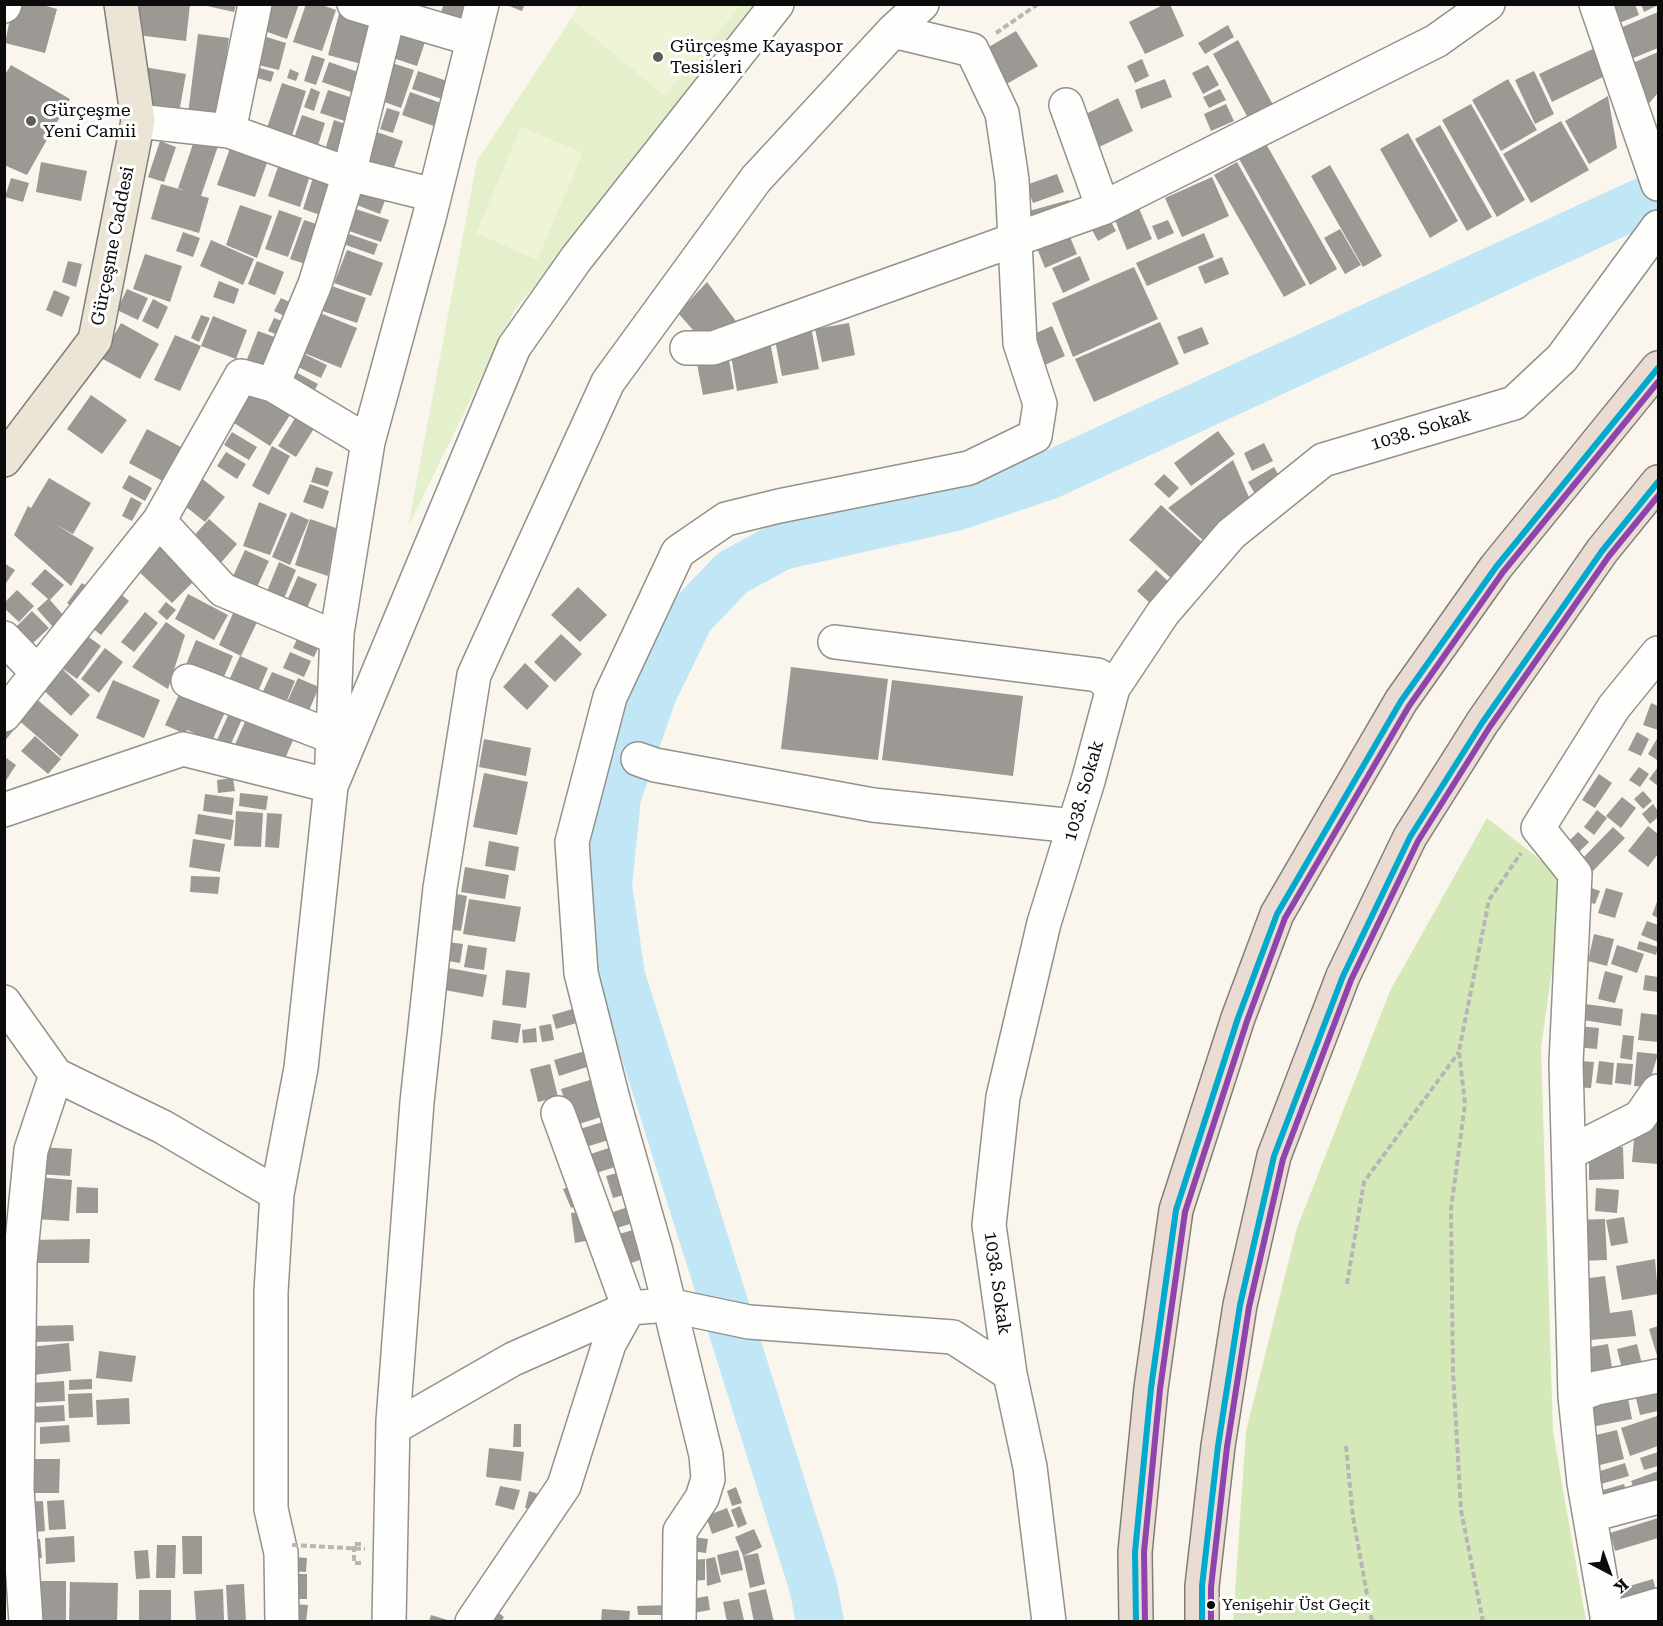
<!DOCTYPE html>
<meta charset="utf-8">
<style>
body{margin:0}
#map{position:relative;width:1663px;height:1626px;overflow:hidden;background:#faf6ed;font-family:"Roboto Serif",serif}
canvas{display:block}
.frame{position:absolute;inset:0;border:6px solid #0b0b0b;pointer-events:none}
.north{position:absolute;left:1579px;top:1542px;width:60px;height:60px;-webkit-text-stroke:4px #fff;paint-order:stroke;rotate:139deg;font-size:16px;font-weight:700;line-height:24px;text-align:center;color:#0b0b0b}
.north::after{content:'';display:block;margin:auto;width:21px;height:27px;background:#0b0b0b;clip-path:polygon(50% 0,100% 100%,50% 72%,0 100%)}
</style>
<div id="map">
<canvas width="1663" height="1626"></canvas>
<div class="frame"></div>
<div class="north">K</div>
</div>
<script>
const g = document.querySelector('canvas').getContext('2d');
g.lineJoin = 'round';
function paint(path, color) { g.fillStyle = color; g.fill(path, 'evenodd'); }
const toPath = rows => new Path2D(rows.map(r => 'M' + r).join(''));
function trace(path, color, width, dash) { g.strokeStyle = color; g.lineWidth = width; g.lineCap = dash ? 'butt' : 'round'; g.setLineDash(dash || []); g.stroke(path); }
function label(font, color, halo, rows, align = 'center') {
  g.font = font + ' "Roboto Serif",serif'; g.lineWidth = 6; g.setLineDash([]); g.textBaseline = 'middle'; g.strokeStyle = halo; g.fillStyle = color; for (const [text, x, y, turn = 0] of rows) {
    g.save(); g.translate(x, y); g.rotate((+turn || 0) * Math.PI / 180); g.textAlign = isNaN(turn) ? turn : align; if (halo) g.strokeText(text, 0, 0); g.fillText(text, 0, 0); g.restore();
  }
}
paint(toPath([
 [580,5,763,5,514,311,408,527,477,161]
]), '#e4f0cb');
paint(toPath([
 [1487,818,1565,879,1541,1048,1553,1432,1586,1621,1233,1622,1246,1431,1297,1228,1390,991]
]), '#d5e9b8');
paint(toPath([
 [583,4,741,4,741,5,665,96,571,19],
 [521,127,583,153,537,260,476,233]
]), '#eef4d5');
trace(toPath([
 [820,1622,813,1586,621,976,608,885,617,797,653,693,690,617,732,573,781,546,955,507,1050,475,1642,202]
]), '#c1e7f7', 48);
paint(toPath([
 [13,4,39,4,57,9,45,53,5,43],
 [140,4,190,4,186,41,137,35],
 [198,4,236,4,234,12],
 [267,4,299,4,287,39,259,29],
 [306,4,319,4,336,10,322,51,293,42],
 [444,4,466,4,460,19,441,12],
 [504,4,525,4,522,11],
 [1165,4,1170,4,1184,36,1145,54,1129,22],
 [1603,4,1635,4,1639,15,1612,26],
 [1641,4,1658,4,1658,5,1644,12],
 [340,10,367,17,374,31,365,65,328,55],
 [1658,12,1658,48,1626,61,1613,31],
 [1228,25,1234,37,1205,54,1198,43],
 [396,29,426,39,417,66,387,56],
 [1016,31,1038,66,1003,86,982,51],
 [198,34,229,38,217,119,188,114],
 [257,34,286,43,279,70,250,63],
 [1238,40,1278,114,1253,127,1213,54],
 [1597,47,1609,74,1552,102,1539,74],
 [1658,52,1658,93,1644,109,1626,66],
 [312,55,325,59,316,85,304,81],
 [1142,59,1149,76,1135,83,1127,66],
 [329,62,361,73,354,93,322,82],
 [392,63,414,70,401,108,379,100],
 [11,65,70,99,27,175,4,165,4,76],
 [1208,65,1219,85,1203,94,1192,73],
 [253,66,274,72,271,82,250,76],
 [144,67,186,74,178,118,148,112],
 [290,69,299,73,296,81,287,78],
 [418,71,447,81,442,99,412,89],
 [1534,71,1554,114,1535,124,1515,80],
 [1165,79,1172,97,1141,109,1135,90],
 [1508,79,1537,130,1501,151,1472,100],
 [282,83,306,91,290,142,265,134],
 [311,88,320,92,314,111,304,107],
 [1220,89,1226,100,1209,108,1203,97],
 [328,90,359,100,351,123,320,113],
 [410,92,441,103,434,126,402,115],
 [1608,96,1617,148,1589,164,1565,121],
 [1118,98,1133,131,1097,148,1082,116],
 [1226,104,1234,121,1211,131,1204,114],
 [1471,104,1525,200,1497,217,1442,120],
 [387,108,400,112,393,133,380,129],
 [302,115,325,123,315,155,291,147],
 [334,120,357,128,345,167,322,160],
 [1561,121,1589,170,1531,203,1503,154],
 [1440,125,1492,217,1467,231,1415,139],
 [371,130,403,141,390,179,358,168],
 [1408,133,1458,221,1430,238,1380,149],
 [196,135,219,143,201,196,209,198,199,233,151,219,161,184,186,191,178,188],
 [160,141,176,147,164,182,148,177],
 [1265,142,1337,269,1310,285,1238,157],
 [230,148,268,160,255,197,217,185],
 [282,155,313,166,300,207,268,196],
 [41,162,87,171,81,201,36,192],
 [1237,162,1306,285,1284,297,1214,175],
 [1330,165,1382,256,1363,267,1311,176],
 [316,168,340,177,326,217,303,209],
 [1057,174,1064,192,1033,203,1026,185],
 [1212,177,1229,216,1182,237,1165,198],
 [11,178,29,183,23,202,5,197],
 [356,183,387,195,380,214,349,202],
 [1135,199,1152,239,1127,250,1111,210],
 [1069,200,1074,216,1034,227,1029,211],
 [240,205,272,216,257,258,226,245],
 [353,208,389,220,381,242,346,230],
 [279,210,302,218,288,257,265,249],
 [304,220,326,227,312,266,290,259],
 [1110,220,1116,231,1098,241,1092,230],
 [1168,220,1174,233,1158,240,1152,226],
 [1340,229,1361,265,1345,274,1324,238],
 [183,232,200,238,193,257,176,251],
 [1068,232,1077,254,1045,268,1036,246],
 [1204,233,1214,257,1147,286,1136,263],
 [349,234,378,244,374,255,346,245],
 [211,240,254,259,243,285,200,266],
 [347,250,383,263,371,296,334,283],
 [145,254,182,266,170,302,133,289],
 [1080,256,1090,280,1063,293,1052,268],
 [1222,257,1229,274,1205,284,1198,267],
 [68,261,82,264,76,287,62,282],
 [257,261,284,272,275,295,248,284],
 [1134,267,1158,319,1073,357,1052,303],
 [219,281,239,289,234,304,213,297],
 [707,282,744,332,708,347,678,313],
 [323,283,366,298,357,323,314,308],
 [127,289,148,298,138,320,117,310],
 [54,290,70,297,62,317,46,310],
 [281,298,300,307,293,320,274,311],
 [153,299,168,307,158,329,142,321],
 [320,313,357,328,341,368,304,353],
 [201,315,210,318,199,342,191,338],
 [213,316,247,330,236,359,201,346],
 [274,318,290,324,285,338,268,331],
 [810,322,819,369,782,376,773,330],
 [1160,322,1179,364,1094,402,1075,359],
 [121,323,159,344,140,379,101,358],
 [849,323,855,355,822,362,815,329],
 [1052,326,1065,356,1038,368,1025,338],
 [1202,327,1209,344,1184,354,1177,337],
 [258,331,280,339,265,376,244,367],
 [175,335,201,346,180,391,154,380],
 [770,342,778,383,737,391,730,350],
 [727,348,734,389,703,395,695,354],
 [298,351,327,365,321,378,292,364],
 [290,369,318,384,310,399,282,384],
 [253,387,292,412,270,446,231,421],
 [91,395,127,420,102,454,67,429],
 [297,415,315,427,296,457,278,446],
 [147,429,192,453,174,487,129,463],
 [1218,431,1235,454,1191,486,1174,463],
 [232,432,257,447,249,460,224,445],
 [1264,443,1273,461,1252,471,1244,453],
 [272,446,290,456,269,495,252,486],
 [226,452,246,464,237,479,217,466],
 [1233,460,1251,502,1207,544,1168,508],
 [316,467,333,472,328,487,311,482],
 [1274,467,1284,484,1258,499,1248,482],
 [1164,474,1179,488,1169,498,1154,484],
 [129,475,152,488,145,501,122,488],
 [200,477,225,497,205,522,180,502],
 [49,478,91,503,73,534,55,524,94,548,71,586,14,535,28,506,31,508],
 [310,484,329,491,323,509,303,502],
 [131,497,142,503,132,521,122,516],
 [259,502,287,514,270,555,243,546],
 [1161,505,1204,544,1172,579,1129,540],
 [291,512,309,520,290,565,272,557],
 [209,519,237,544,219,565,190,540],
 [310,519,336,528,328,576,295,565],
 [163,537,201,574,172,603,134,567],
 [245,550,269,561,252,598,228,587],
 [279,562,296,570,280,608,263,601],
 [4,563,15,570,4,586],
 [45,569,64,585,50,600,64,616,53,627,37,609,48,599,31,584],
 [1156,570,1171,584,1152,605,1137,591],
 [298,576,317,584,305,613,285,605],
 [82,583,95,592,79,612,67,603],
 [578,587,607,615,580,642,551,615],
 [17,590,34,606,19,622,4,608,4,603],
 [116,590,129,601,101,635,87,624],
 [188,594,228,615,214,640,175,619],
 [166,602,176,610,167,620,158,612],
 [235,609,258,620,241,656,219,645],
 [32,611,49,628,32,644,16,627],
 [145,612,158,623,134,652,121,642],
 [166,622,185,635,168,689,132,667],
 [302,628,323,637,314,657,293,648],
 [82,632,101,646,77,679,58,665],
 [561,634,582,654,555,682,534,662],
 [196,640,233,656,219,688,183,672],
 [105,648,123,662,99,693,81,679],
 [290,652,311,661,304,677,283,668],
 [240,656,268,668,254,701,225,689],
 [56,663,90,695,71,716,37,684],
 [525,663,549,686,527,710,503,687],
 [791,667,888,679,878,760,781,749],
 [272,672,295,681,283,710,259,700],
 [298,678,319,687,305,720,283,711],
 [113,680,160,700,144,738,96,718],
 [892,680,1023,696,1013,776,882,760],
 [181,690,230,701,212,741,187,730,185,734,165,725],
 [34,697,79,735,61,757,16,718],
 [234,702,247,708,230,746,217,740],
 [1651,703,1658,706,1658,730,1643,725],
 [250,710,297,731,281,768,234,747],
 [8,719,17,726,4,742,4,724],
 [1637,732,1649,739,1641,756,1628,750],
 [35,736,61,759,48,774,21,751],
 [1658,737,1658,757,1657,760,1648,754],
 [484,739,531,748,526,776,479,767],
 [5,757,16,765,5,782],
 [1639,767,1649,774,1640,787,1629,780],
 [1658,767,1658,786,1649,779],
 [484,773,528,782,517,835,473,827],
 [1599,774,1612,783,1595,808,1582,800],
 [233,778,235,791,218,793,217,780],
 [1643,791,1652,801,1643,809,1634,799],
 [240,793,268,796,266,810,239,806],
 [205,794,234,798,232,815,203,811],
 [1622,797,1636,808,1621,828,1606,816],
 [1653,804,1658,811,1658,817,1650,824,1642,814],
 [1597,810,1607,818,1594,835,1584,827],
 [236,811,263,813,261,847,234,846],
 [267,813,282,814,279,848,265,847],
 [198,814,234,820,231,840,195,834],
 [1648,826,1658,834,1658,854,1648,867,1628,851],
 [1613,827,1625,838,1593,871,1581,860],
 [1578,832,1589,842,1578,853,1567,843],
 [193,839,225,844,220,872,189,867],
 [489,841,519,847,515,871,485,866],
 [465,867,509,875,505,899,461,892],
 [191,876,220,877,218,894,190,892],
 [1586,886,1600,891,1595,904,1582,900],
 [1606,888,1623,893,1615,918,1598,913],
 [446,892,467,896,461,931,439,928],
 [469,899,521,907,515,942,463,934],
 [1658,899,1658,918,1652,915],
 [1647,921,1658,925,1658,942,1641,935],
 [1594,934,1614,939,1607,966,1588,961],
 [440,941,463,944,460,963,437,959],
 [1639,941,1658,947,1656,955,1637,949],
 [468,945,487,948,484,970,464,967],
 [1617,945,1644,954,1637,973,1611,964],
 [443,967,487,975,483,997,439,989],
 [506,970,530,973,526,1008,502,1005],
 [1605,971,1623,976,1615,1003,1598,999],
 [1645,975,1658,977,1658,992,1643,990],
 [1585,1004,1623,1009,1621,1026,1583,1020],
 [576,1008,580,1022,556,1029,552,1015],
 [1641,1013,1658,1015,1658,1042,1638,1040],
 [493,1020,521,1024,518,1043,491,1039],
 [551,1024,554,1040,542,1042,539,1026],
 [1577,1026,1599,1028,1597,1049,1575,1047],
 [536,1028,537,1042,523,1043,522,1030],
 [1623,1035,1634,1036,1632,1060,1620,1058],
 [585,1051,590,1066,559,1076,554,1060],
 [1637,1052,1658,1054,1648,1087,1634,1086],
 [1579,1061,1594,1062,1591,1088,1576,1087],
 [1599,1061,1614,1063,1612,1085,1596,1083],
 [1617,1063,1633,1064,1631,1085,1615,1083],
 [550,1064,558,1097,538,1102,530,1069],
 [593,1079,604,1116,573,1126,561,1089],
 [1658,1104,1658,1164,1632,1162,1635,1128],
 [606,1121,612,1139,576,1150,570,1132],
 [615,1146,621,1165,584,1177,578,1158],
 [40,1147,72,1149,70,1176,38,1174],
 [1623,1147,1624,1179,1589,1180,1589,1148],
 [624,1171,631,1193,613,1198,606,1176],
 [37,1177,72,1180,69,1221,34,1219],
 [576,1184,584,1202,571,1208,563,1189],
 [77,1187,98,1188,98,1213,76,1213],
 [1596,1188,1619,1190,1617,1213,1595,1211],
 [628,1207,633,1223,617,1228,613,1212],
 [590,1211,601,1238,575,1243,571,1213],
 [1624,1217,1628,1243,1611,1246,1606,1220],
 [1605,1219,1607,1260,1576,1261,1574,1220],
 [640,1228,649,1257,628,1264,619,1234],
 [90,1239,89,1263,30,1263,30,1240],
 [1655,1259,1658,1294,1622,1300,1616,1266],
 [1605,1276,1610,1313,1632,1310,1636,1336,1590,1340,1582,1279],
 [73,1325,74,1341,33,1342,33,1326],
 [1658,1326,1658,1359,1649,1329],
 [69,1343,71,1371,32,1375,29,1347],
 [1608,1344,1614,1379,1590,1383,1584,1348],
 [1637,1344,1644,1372,1624,1377,1617,1349],
 [99,1351,136,1356,132,1382,96,1378],
 [92,1379,92,1389,69,1390,69,1380],
 [64,1381,65,1401,30,1403,30,1383],
 [1626,1388,1632,1419,1592,1427,1586,1396],
 [1658,1389,1658,1411,1640,1415,1635,1394],
 [92,1393,93,1417,69,1418,68,1394],
 [129,1398,130,1424,97,1425,96,1400],
 [64,1405,65,1421,30,1423,30,1407],
 [1657,1416,1658,1446,1630,1456,1621,1428],
 [514,1424,521,1424,521,1447,513,1447],
 [69,1425,70,1442,40,1444,40,1427],
 [1617,1430,1624,1459,1596,1466,1588,1437],
 [489,1448,524,1452,521,1481,486,1477],
 [1658,1452,1658,1466,1644,1470,1640,1458],
 [31,1459,60,1459,59,1493,31,1493],
 [1625,1463,1629,1476,1601,1484,1597,1472],
 [1658,1471,1658,1491,1638,1499,1631,1481],
 [1624,1484,1629,1499,1608,1506,1603,1490],
 [500,1486,520,1490,514,1510,495,1505],
 [736,1487,742,1503,732,1506,727,1491],
 [529,1491,542,1495,538,1511,525,1508],
 [64,1500,66,1529,49,1530,47,1501],
 [43,1501,45,1531,25,1533,23,1502],
 [740,1506,747,1524,738,1528,731,1510],
 [727,1508,734,1526,712,1534,706,1516],
 [1658,1518,1658,1538,1615,1551,1610,1533],
 [754,1529,762,1547,743,1556,735,1537],
 [74,1536,75,1562,46,1564,45,1538],
 [182,1536,202,1536,202,1574,183,1574],
 [693,1537,708,1539,706,1553,691,1551],
 [40,1539,42,1558,29,1559,27,1540],
 [157,1545,176,1545,175,1578,156,1578],
 [148,1550,150,1578,136,1579,134,1551],
 [738,1550,743,1570,721,1575,717,1555],
 [758,1553,765,1584,750,1588,743,1556],
 [292,1557,307,1558,306,1572,291,1571],
 [715,1557,721,1582,707,1586,706,1559],
 [705,1559,705,1580,693,1581,693,1560],
 [288,1574,307,1574,307,1599,289,1599],
 [1653,1579,1658,1599,1622,1611,1616,1590],
 [41,1581,66,1581,66,1621,41,1621],
 [70,1582,118,1583,117,1622,69,1622],
 [244,1584,246,1622,228,1622,226,1585],
 [223,1589,224,1621,196,1622,194,1591],
 [766,1589,774,1622,754,1622,748,1593],
 [139,1590,171,1590,171,1622,139,1622],
 [708,1596,710,1610,693,1613,691,1599],
 [739,1599,744,1620,727,1622,723,1602],
 [292,1604,308,1605,306,1622,291,1622],
 [671,1605,671,1615,638,1615,637,1606],
 [490,1606,504,1617,501,1622,478,1622],
 [602,1609,630,1611,629,1622,601,1622],
 [431,1615,451,1621,451,1622,429,1622]
]), '#9c9894');
const minor = toPath([
 [354,4,472,39],
 [1596,4,1658,184],
 [4,6,5,4],
 [1066,105,1103,208],
 [138,121,229,131,349,174,434,195],
 [229,131,255,4],
 [687,348,713,348,1103,208,1436,41,1488,4],
 [273,385,315,284,349,174,388,17],
 [159,521,223,590,337,638],
 [4,638,37,672],
 [835,642,1098,675,1113,688],
 [188,681,333,737],
 [4,715,159,521,241,376,273,385,368,442],
 [638,759,655,765,873,805,1074,826],
 [4,810,183,749,331,786,337,633,368,442,429,218,482,4],
 [4,1002,56,1075,163,1127,277,1194],
 [1569,1153,1640,1117,1658,1091],
 [1575,1396,1597,1388,1658,1376],
 [393,1428,513,1359,629,1308,668,1305,749,1322,953,1337,1010,1374],
 [1591,1515,1658,1497],
 [1607,1620,1658,1605],
 [26,1622,17,1489,20,1262,31,1150,56,1075],
 [282,1622,281,1553,271,1509,271,1292,277,1194,301,1068,331,786,514,347,576,259,777,4],
 [389,1622,393,1421,417,1102,440,888,474,675,608,382,756,179,893,31,922,4],
 [472,1622,564,1486,609,1344,629,1308,558,1113],
 [679,1622,680,1531,702,1498,708,1479,706,1455,656,1251,614,1103,581,973,572,842,610,697,678,552,726,519,779,506,969,468,1035,436,1040,404,1020,343,1012,180,1002,113,972,50,893,31],
 [1049,1622,1030,1467,1010,1374,989,1225,1003,1097,1044,923,1088,781,1113,688,1163,613,1231,534,1323,460,1514,403,1562,358,1658,227],
 [1608,1622,1584,1483,1575,1396,1566,1063,1575,874,1538,828,1614,707,1658,653]
]);
const major = toPath([
 [4,460,95,340,138,121,121,4]
]);
const highway = toPath([
 [1136,1622,1135,1552,1151,1388,1176,1210,1238,1018,1277,914,1401,701,1496,567,1658,368],
 [1202,1622,1202,1586,1218,1446,1240,1305,1274,1156,1343,976,1410,837,1482,723,1602,551,1658,482]
]);
trace(minor, '#93918d', 36);
trace(major, '#807e7a', 36);
trace(highway, '#807e7a', 36);
trace(toPath([
 [996,33,1038,4],
 [1347,1284,1364,1182,1459,1052],
 [1346,1446,1353,1517,1372,1622],
 [361,1544,354,1544,354,1563,362,1563],
 [1483,1622,1461,1510,1453,1372,1451,1209,1465,1104,1459,1051,1489,900,1521,853]
]), '#b7b6b5', 4, [6, 3]);
trace(minor, '#fefefc', 33);
trace(major, '#ece5d6', 33);
trace(highway, '#eadcd2', 33);
trace(toPath([
 [292,1545,365,1549]
]), '#b7b6b5', 4, [6, 3]);
trace(toPath([
 [1136,1622,1135,1552,1151,1388,1176,1210,1238,1018,1277,914,1401,701,1496,567,1658,368],
 [1202,1622,1202,1586,1218,1446,1240,1305,1274,1156,1343,976,1410,837,1482,723,1602,551,1658,482]
]), '#00a9ce', 6);
trace(toPath([
 [1145,1622,1144,1552,1160,1389,1185,1212,1247,1021,1285,918,1409,706,1503,572,1658,382],
 [1211,1622,1211,1587,1227,1447,1249,1307,1283,1159,1351,980,1418,841,1489,728,1609,556,1658,496]
]), '#8e44ad', 6);
for (const [x, y, r, color] of [
 [658,57,6,"#5f5d5a"],
 [31,121,6,"#5f5d5a"],
 [1211,1605,5,"#0b0b0b"]
]) { const dot = new Path2D(); dot.arc(x, y, r, 0, 2 * Math.PI); g.fillStyle = color; g.fill(dot); trace(dot, '#fff', 2); }
label('16px', '#0b0b0b', '#fff', [
 ["Yenişehir Üst Geçit",1222,1605]
], 'left');
label('18px', '#0b0b0b', '#fff', [
 ["Gürçeşme Kayaspor",670,47],
 ["Tesisleri",670,68],
 ["Gürçeşme",43,111],
 ["Yeni Camii",43,132]
], 'left');
label('18px', '#0b0b0b', '#fff', [
 ["Gürçeşme Caddesi",113,246,-79],
 ["1038. Sokak",1421,430,-17],
 ["1038. Sokak",1084,791,-74],
 ["1038. Sokak",997,1283,82]
]);
</script>
